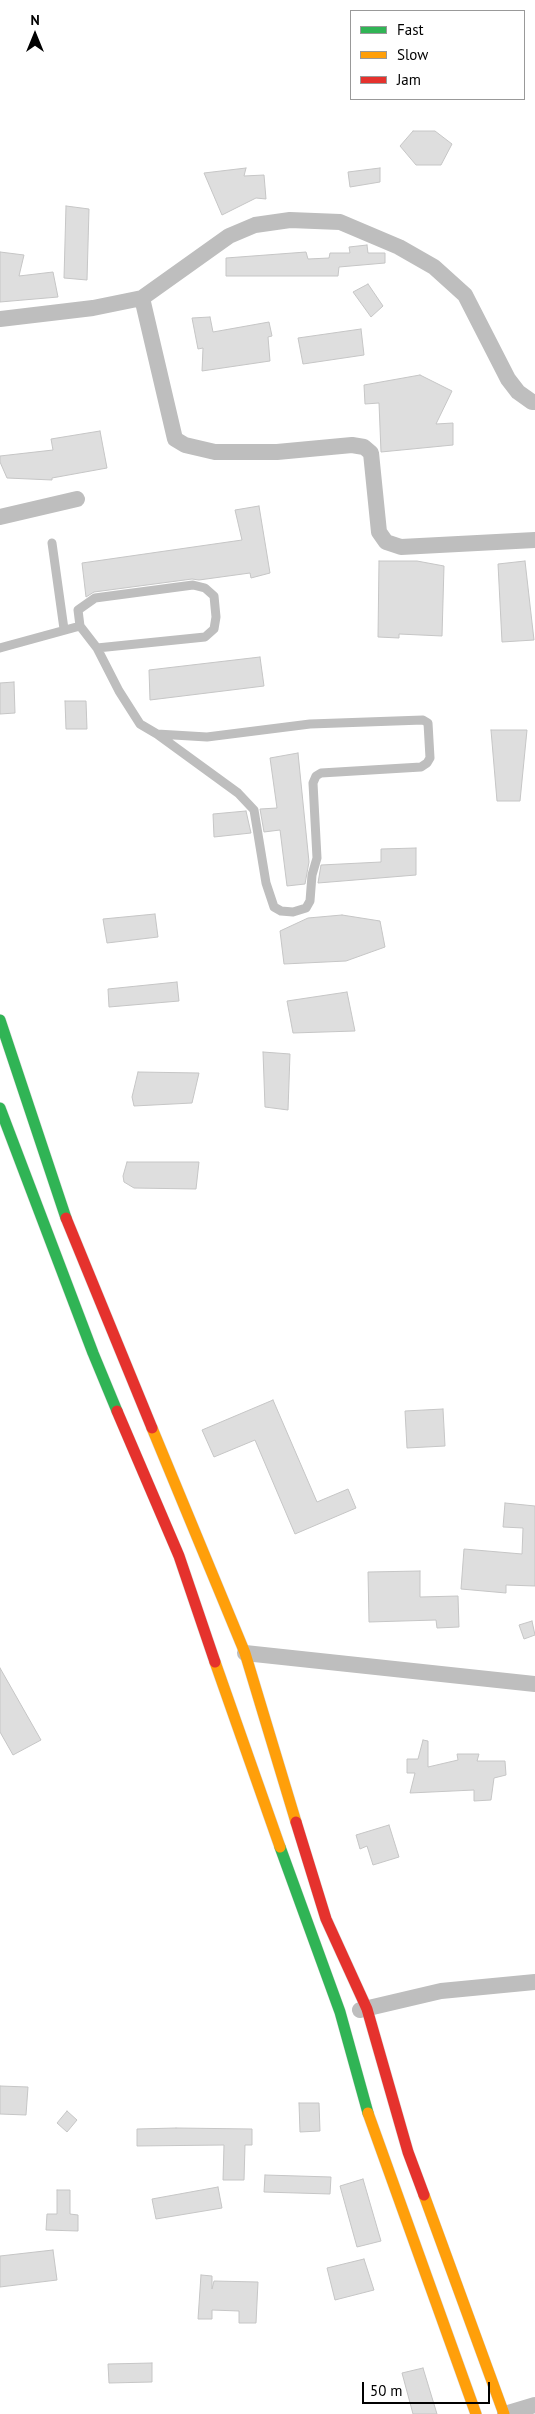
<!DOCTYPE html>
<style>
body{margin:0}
#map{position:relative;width:535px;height:2414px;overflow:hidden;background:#fff;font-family:"PT Sans",sans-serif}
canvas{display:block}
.legend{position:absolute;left:350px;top:10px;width:175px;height:90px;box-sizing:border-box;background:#fff;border:1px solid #999;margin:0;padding:6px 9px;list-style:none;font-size:15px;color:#000}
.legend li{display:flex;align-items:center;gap:10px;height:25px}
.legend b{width:25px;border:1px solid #999}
.north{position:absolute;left:10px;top:10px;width:50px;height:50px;-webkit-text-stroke:4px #fff;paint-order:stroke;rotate:0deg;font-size:14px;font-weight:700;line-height:20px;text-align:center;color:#000}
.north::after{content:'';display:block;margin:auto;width:18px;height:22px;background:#000;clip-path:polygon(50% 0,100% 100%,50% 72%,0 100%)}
.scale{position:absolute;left:362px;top:2382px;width:128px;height:22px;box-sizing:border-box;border:2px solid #000;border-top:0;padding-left:6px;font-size:15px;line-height:18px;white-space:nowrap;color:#000;-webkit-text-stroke:4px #fff;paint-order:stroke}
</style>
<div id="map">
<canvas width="535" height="2414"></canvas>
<ul class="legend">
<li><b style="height:6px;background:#30b455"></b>Fast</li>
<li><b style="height:6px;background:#ff9f0a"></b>Slow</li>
<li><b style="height:6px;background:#e5322d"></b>Jam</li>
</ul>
<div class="north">N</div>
<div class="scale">50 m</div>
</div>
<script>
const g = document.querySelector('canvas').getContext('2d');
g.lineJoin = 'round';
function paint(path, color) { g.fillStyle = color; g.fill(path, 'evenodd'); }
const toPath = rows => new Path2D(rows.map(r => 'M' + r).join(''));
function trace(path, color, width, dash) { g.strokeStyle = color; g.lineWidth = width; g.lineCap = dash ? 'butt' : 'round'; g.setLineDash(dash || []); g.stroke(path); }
const building = toPath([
 [413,131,435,131,452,144,441,165,416,165,400,146,413,131],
 [246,168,244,176,264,175,266,199,256,198,222,215,204,173,246,168],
 [380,168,380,182,350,187,348,172,380,168],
 [66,206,89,209,87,280,64,278,66,206],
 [367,245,368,253,385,253,385,263,339,267,338,276,226,276,226,258,306,252,308,259,329,258,330,253,350,253,349,247,367,245],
 [0,252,24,255,19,276,53,272,58,297,0,302,0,252],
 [368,284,383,306,371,317,353,292,368,284],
 [210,317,213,332,269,322,272,336,268,337,270,361,202,371,203,348,198,349,192,318,210,317],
 [361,329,364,355,303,364,298,338,361,329],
 [420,375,452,391,436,424,453,423,453,445,381,452,379,403,365,404,364,385,420,375],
 [100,431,107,468,52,478,52,480,7,478,0,462,0,456,53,450,51,439,100,431],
 [259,506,270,573,251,578,250,573,199,580,192,579,94,592,86,597,82,563,242,540,235,510,259,506],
 [379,561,417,561,444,566,442,636,399,634,399,638,378,637,379,561],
 [525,561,534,640,502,642,498,564,525,561],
 [260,657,264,686,150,700,149,670,260,657],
 [14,682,15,713,0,714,0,683,14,682],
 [65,701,86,701,87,729,66,729,65,701],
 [491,730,527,730,520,801,497,801,491,730],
 [298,753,309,862,305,884,287,886,280,830,264,832,260,809,277,808,270,758,298,753],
 [246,811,251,833,214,837,213,814,246,811],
 [416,848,416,875,318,883,321,865,381,862,381,849,416,848],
 [155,914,158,937,107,943,103,919,155,914],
 [342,915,380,921,385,947,346,961,284,964,280,931,308,918,342,915],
 [177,982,179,1001,109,1007,108,989,177,982],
 [347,992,355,1031,293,1033,287,1001,347,992],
 [263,1052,290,1054,288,1110,265,1107,263,1052],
 [138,1072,199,1073,192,1103,134,1106,132,1097,138,1072],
 [127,1162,199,1162,196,1189,134,1188,124,1182,123,1176,127,1162],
 [273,1400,317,1502,348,1489,356,1508,295,1534,255,1440,214,1457,202,1430,273,1400],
 [443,1409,445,1446,407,1448,405,1411,443,1409],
 [505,1503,535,1506,535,1586,506,1585,506,1593,461,1589,464,1549,522,1554,523,1528,503,1527,505,1503],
 [420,1571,420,1597,458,1596,459,1627,437,1628,436,1620,369,1622,368,1572,420,1571],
 [532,1621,535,1635,524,1639,519,1625,532,1621],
 [0,1668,41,1740,13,1755,0,1732,0,1668],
 [423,1740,428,1741,428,1767,458,1760,457,1754,479,1754,477,1761,505,1761,506,1775,494,1778,491,1800,474,1801,474,1790,410,1793,415,1773,407,1773,407,1759,418,1759,423,1740],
 [389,1825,399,1857,373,1865,367,1846,360,1849,356,1835,389,1825],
 [0,2086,28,2087,26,2115,0,2114,0,2086],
 [299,2103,319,2103,320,2131,300,2132,299,2103],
 [67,2111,77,2120,67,2132,57,2123,67,2111],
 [176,2128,252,2129,252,2145,245,2145,244,2180,223,2180,224,2145,137,2146,137,2129,176,2128],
 [265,2175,331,2177,330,2194,264,2192,265,2175],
 [363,2179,381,2241,357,2247,340,2186,363,2179],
 [218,2187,222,2208,156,2219,152,2199,218,2187],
 [57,2190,70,2190,70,2214,78,2215,78,2231,46,2230,47,2214,57,2214,57,2190],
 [53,2250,57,2280,0,2287,0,2256,53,2250],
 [364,2259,374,2290,335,2300,327,2268,364,2259],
 [201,2275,212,2276,212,2289,214,2281,258,2282,256,2323,239,2323,239,2311,212,2310,212,2319,198,2319,201,2275],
 [152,2363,152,2382,109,2383,108,2364,152,2363],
 [423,2368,437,2414,413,2414,402,2373,423,2368]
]);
paint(building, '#dedede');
trace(building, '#c6c6c6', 1);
const fast = toPath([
 [0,1020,66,1218],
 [0,1108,93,1353,117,1411],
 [280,1847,340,2012,368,2113]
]);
const slow = toPath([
 [152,1428,245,1653,296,1822],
 [215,1662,280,1847],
 [368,2113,476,2414],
 [424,2195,504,2414]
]);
const jam = toPath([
 [66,1218,152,1428],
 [117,1411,179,1556,215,1662],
 [296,1822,326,1919,367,2009,408,2152,424,2195]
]);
trace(fast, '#dbdbdb', 12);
trace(slow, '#dbdbdb', 12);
trace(jam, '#dbdbdb', 12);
trace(toPath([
 [52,543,64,629],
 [0,648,80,626],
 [97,648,205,637,214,629,216,617,214,596,205,588,193,585,95,598,78,610,80,626,97,648,119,691,140,724,157,734,238,793,254,810,266,883,274,907,281,911,293,912,306,908,310,901,312,875,317,858,313,783,316,776,321,773,421,767,427,763,430,758,428,723,423,720,310,724,207,737,157,734]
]), '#bebebe', 9);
trace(toPath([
 [142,298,175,439,185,445,215,452,277,452,352,445,364,447,371,453,379,532,386,542,401,547,535,540],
 [0,319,93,308,142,298,229,236,255,225,290,220,340,222,399,247,434,267,465,295,508,379,518,392,532,402,535,402],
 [0,517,77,499],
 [245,1653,535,1684],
 [360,2010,441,1991,535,1982],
 [505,2414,535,2405]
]), '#bebebe', 16);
trace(fast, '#30b455', 11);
trace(slow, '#ff9f0a', 11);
trace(jam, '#e5322d', 11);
</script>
